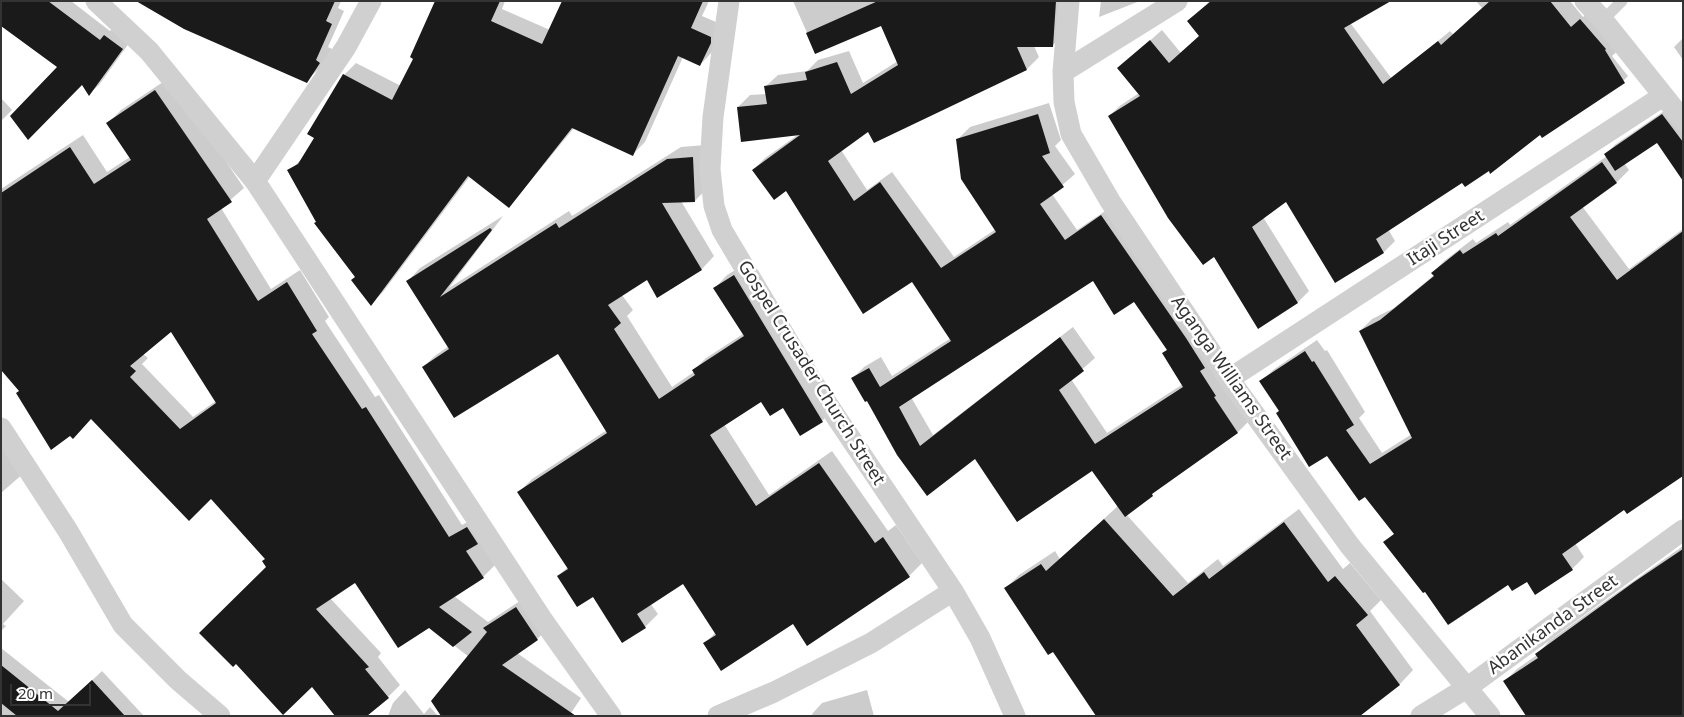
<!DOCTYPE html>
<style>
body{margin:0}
#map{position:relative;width:1684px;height:717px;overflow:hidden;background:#fff;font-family:"Noto Sans",sans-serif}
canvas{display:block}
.frame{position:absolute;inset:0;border:2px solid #333;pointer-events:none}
.scale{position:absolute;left:10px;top:684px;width:81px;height:22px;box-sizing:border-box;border:2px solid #333;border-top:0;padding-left:6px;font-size:15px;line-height:18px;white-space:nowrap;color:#333;-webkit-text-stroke:4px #fff;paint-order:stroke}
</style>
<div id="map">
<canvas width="1684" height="717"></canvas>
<div class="frame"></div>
<div class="scale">20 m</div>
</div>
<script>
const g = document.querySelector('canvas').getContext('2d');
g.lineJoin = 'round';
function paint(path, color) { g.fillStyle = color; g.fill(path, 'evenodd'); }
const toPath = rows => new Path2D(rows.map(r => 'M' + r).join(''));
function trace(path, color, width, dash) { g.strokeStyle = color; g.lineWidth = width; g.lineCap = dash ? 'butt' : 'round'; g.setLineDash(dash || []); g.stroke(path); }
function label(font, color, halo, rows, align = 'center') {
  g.font = font + ' "Noto Sans",sans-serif'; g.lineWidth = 5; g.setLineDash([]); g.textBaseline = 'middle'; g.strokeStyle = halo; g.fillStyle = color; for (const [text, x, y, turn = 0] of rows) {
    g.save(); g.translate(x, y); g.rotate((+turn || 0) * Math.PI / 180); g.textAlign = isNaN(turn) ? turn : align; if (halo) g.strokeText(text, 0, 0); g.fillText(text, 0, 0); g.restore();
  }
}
paint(toPath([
 [6,1,71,1,110,31,115,26,132,39,99,85,89,94,82,83,59,67],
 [147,1,341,1,338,8,344,11,328,47,332,49,320,68,306,81],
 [436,1,505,1,502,9,550,30,563,1,709,1,702,16,723,25,712,52,700,65,683,57,645,142,633,154,574,128,509,207,470,176,383,292,371,304,356,277,317,221,289,171,304,157,315,138,333,93,332,93,344,75,356,63,401,86,415,58],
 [793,1,1067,1,1064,34,1052,46,1034,46,1039,57,1027,69,874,141,868,130,841,150,867,190,892,172,954,257,996,229,958,139,970,127,1049,103,1061,140,1055,146,1075,174,1052,194,1077,230,1114,205,1250,420,1238,432,1162,485,1126,514,1188,583,1218,559,1223,566,1299,509,1343,569,1350,563,1381,600,1370,611,1413,670,1400,684,1358,716,1053,650,1005,589,1019,575,1055,551,1060,559,1119,505,1092,469,975,457,928,494,852,379,864,367,881,357,892,376,951,338,913,280,786,190,753,170,765,158,799,134,738,107,750,95,767,94,766,86,778,75,807,71,818,60,849,51,863,83,898,61,882,24,816,53],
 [1093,279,1135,300,1168,349,1163,353,1183,384,1107,433,1071,379,1095,358,1073,327,933,435,911,397],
 [1101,1,1140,1,1099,17],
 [1210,1,1334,1,1392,79,1450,31,1453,34,1482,8,1476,1,1570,1,1583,17,1592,9,1621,48,1612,56,1628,76,1617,87,1540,133,1489,170,1463,181,1388,229,1395,241,1384,252,1336,281,1286,200,1263,217,1309,291,1298,302,1259,327,1214,255,1109,116,1121,105,1139,93,1119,68,1162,30,1181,53,1200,36,1189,21],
 [1683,38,1683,60,1674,47],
 [169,78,244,188,221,208,271,289,300,270,329,317,325,321,375,397,379,395,462,525,480,515,496,564,483,577,454,596,488,622,529,595,550,627,537,639,517,653,581,698,569,716,469,657,429,626,355,581,330,598,381,653,378,657,400,685,388,697,268,567,266,559,211,497,92,418,20,391,1,335,1,189,83,135,107,172,130,157,108,123,121,110],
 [172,330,216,401,193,417,142,364,148,358,143,354],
 [1,98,12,110,1,121],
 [1673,105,1683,119,1683,179,1657,141,1624,163,1629,170,1617,182,1582,206,1629,269,1683,229,1683,474,1624,508,1575,543,1584,557,1572,569,1527,580,1425,590,1385,543,1395,533,1328,454,1280,410,1261,382,1273,370,1317,340,1325,351,1327,350,1365,412,1359,418,1382,453,1412,434,1360,331,1372,319,1394,308,1434,275,1432,273,1444,261,1473,239,1476,243,1508,222,1510,225,1607,156,1605,154,1616,144],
 [705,145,707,188,695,201,681,201,714,256,702,269,658,296,647,278,622,295,633,310,627,316,672,387,694,372,693,371,706,358,743,334,715,288,727,275,747,263,834,408,822,421,762,401,724,424,769,495,832,451,888,531,896,525,922,563,909,576,793,622,705,643,716,632,684,582,650,603,658,614,645,627,558,576,568,567,519,492,532,479,607,430,558,352,423,367,436,355,449,346,408,281,420,268,503,216,449,288,569,211,572,216,681,147],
 [1,445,25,472,1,493],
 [1683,546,1683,716,1505,681,1517,669,1537,655,1549,641],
 [1,579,24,601,3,624,6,626,1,631],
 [1,648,69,702,102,671,144,716,1,716],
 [405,690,424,714,430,707,438,716,388,716,393,703],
 [867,690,874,716,813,716,812,714,822,703]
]), '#0003');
paint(toPath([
 [1,1,48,1,100,40,104,35,123,49,89,96,82,85,28,140,10,116,57,67,1,26],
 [136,1,335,1,326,21,332,24,316,60,320,63,307,83,184,29],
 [435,1,500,1,491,21,542,44,562,1,703,1,691,28,711,37,711,43,700,66,678,56,633,156,572,128,509,208,468,176,371,306,351,280,355,277,314,223,316,222,287,170,298,164,314,138,307,134,343,74,392,100,413,59,410,57],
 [878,1,1056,1,1053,47,1017,47,1027,70,874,143,868,132,828,161,854,201,880,182,941,268,996,232,961,179,956,139,1038,114,1050,153,1042,156,1064,187,1040,204,1065,240,1101,215,1186,338,1205,368,1200,371,1216,396,1214,397,1238,433,1152,494,1153,496,1125,517,1092,471,1017,522,975,459,927,496,897,455,867,401,865,402,851,378,869,368,880,387,951,341,912,282,863,314,786,191,774,200,752,170,800,135,741,142,737,107,767,104,764,86,807,80,805,72,837,62,851,94,898,65,881,26,815,54,806,33],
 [1093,281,1114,315,1134,302,1167,350,1162,353,1183,387,1095,444,1059,390,1084,371,1060,337,920,446,899,407],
 [1211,1,1391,1,1344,28,1383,84,1438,41,1441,45,1490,1,1550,1,1571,27,1580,19,1606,49,1605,50,1625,83,1542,138,1540,135,1490,174,1489,171,1465,187,1462,183,1376,239,1384,253,1335,283,1286,202,1252,227,1298,303,1258,329,1214,257,1203,265,1168,218,1108,116,1140,96,1117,68,1150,40,1169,63,1199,36,1187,21],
 [155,90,232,202,207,219,258,301,287,282,317,331,312,334,362,409,366,407,449,537,467,527,478,544,466,551,484,578,439,607,472,632,453,647,429,628,398,648,355,583,316,609,369,667,365,669,389,698,367,716,335,716,312,687,283,715,236,664,233,667,199,633,266,567,262,561,265,559,211,499,189,521,91,419,73,439,70,436,51,450,16,393,19,391,1,370,1,193,70,147,94,184,131,160,106,123],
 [171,332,216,403,180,429,130,377,136,371,130,366],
 [1662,114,1683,142,1683,181,1657,143,1615,171,1604,154],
 [693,157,695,202,662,203,702,270,657,298,647,280,608,305,621,323,614,329,659,399,695,375,692,370,744,336,713,288,734,275,823,422,800,436,783,408,770,416,761,402,710,435,756,506,819,463,875,543,883,537,910,577,807,646,793,624,721,671,703,643,716,635,683,584,637,614,646,628,622,643,593,597,577,607,557,576,568,569,517,492,607,433,558,354,454,418,422,367,449,349,406,281,490,228,492,230,440,297,556,223,559,228,667,159],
 [1602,162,1617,183,1570,217,1617,280,1683,231,1683,476,1627,514,1624,510,1562,554,1573,570,1535,595,1527,582,1512,591,1508,585,1448,625,1425,592,1423,593,1383,542,1394,534,1365,497,1359,501,1327,456,1309,467,1276,413,1279,411,1259,381,1305,351,1312,362,1314,361,1354,425,1346,430,1370,464,1412,438,1359,331,1380,320,1434,276,1431,273,1460,250,1463,254,1496,233,1498,236],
 [1104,519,1173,596,1204,572,1209,579,1284,522,1328,582,1335,576,1368,615,1356,625,1400,685,1360,716,1096,716,1053,652,1048,655,1004,588,1041,564,1046,571],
 [1683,549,1683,716,1526,716,1503,681,1538,658,1535,654,1634,582],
 [516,607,538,640,502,665,576,716,441,716,431,701,487,632,483,628],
 [1,665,58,711,92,680,125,716,17,716,1,703]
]), '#1a1a1a');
trace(toPath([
 [1603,20,1622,1]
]), '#d0d0d0', 11);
trace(toPath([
 [96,1,149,51,255,181,542,619,611,716],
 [729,1,713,117,710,169,714,206,722,230,810,378,953,591,980,638,1015,716],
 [1069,1,1063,72,1064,102,1071,134,1110,201,1229,379,1350,546,1490,716],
 [1585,1,1603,20,1683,120],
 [1063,72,1177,1],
 [255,181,346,47,371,1],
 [1229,379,1663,96],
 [1,428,68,531,123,625,178,680,220,716],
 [718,716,774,692,871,643,953,591],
 [1421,716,1468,687,1683,530]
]), '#d0d0d0', 21);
label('18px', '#333', '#fff', [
 ["Itaji Street",1446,238,-33],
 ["Gospel Crusader Church Street",811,373,58],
 ["Aganga Williams Street",1231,378,55],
 ["Abanikanda Street",1553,625,-36]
]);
</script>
